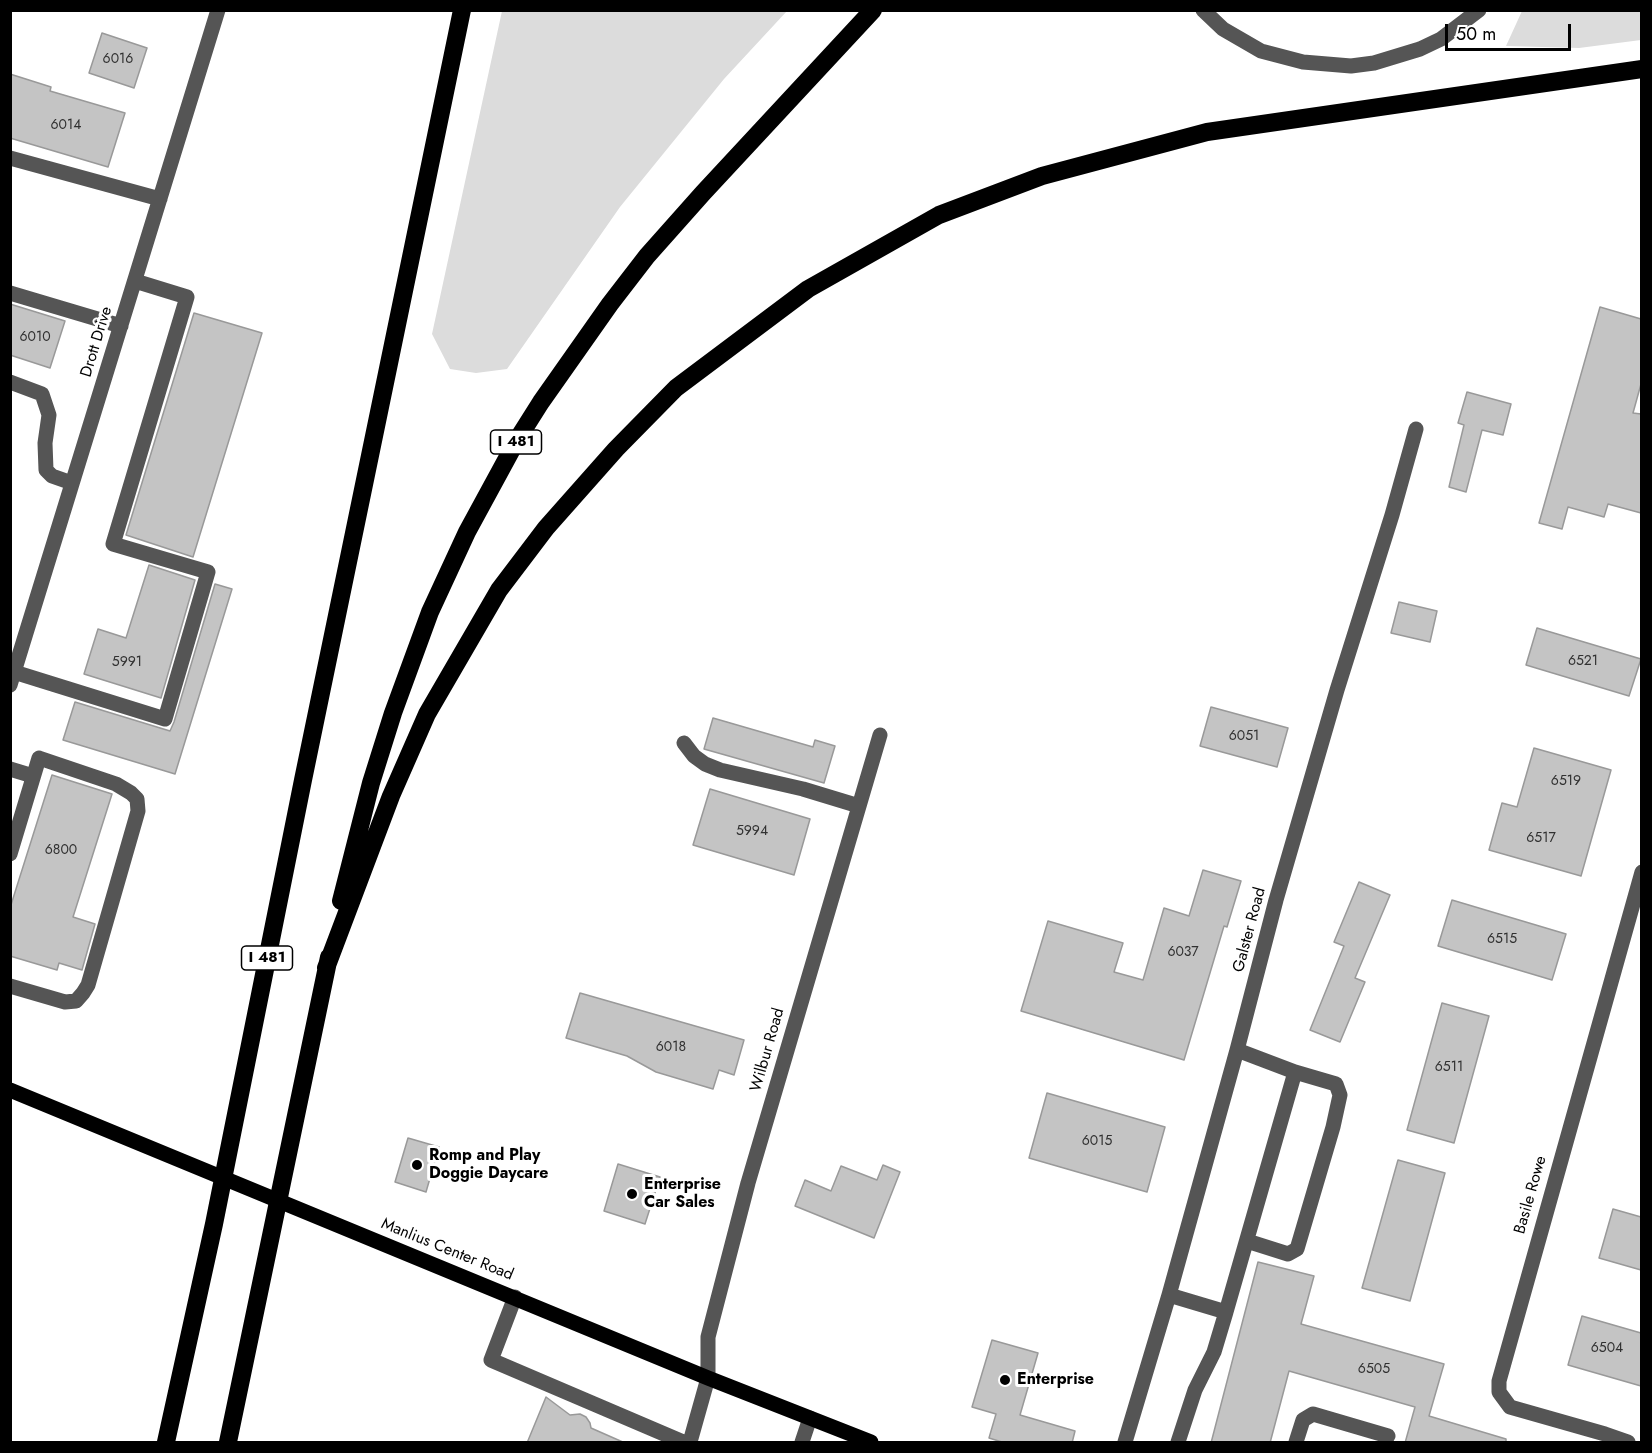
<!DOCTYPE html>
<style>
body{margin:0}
#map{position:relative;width:1652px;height:1453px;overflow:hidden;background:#fff;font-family:Jost,sans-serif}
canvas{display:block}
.frame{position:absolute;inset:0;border:12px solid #000;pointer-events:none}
.scale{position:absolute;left:1445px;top:24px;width:126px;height:27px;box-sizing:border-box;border:3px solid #000;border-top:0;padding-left:8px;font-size:18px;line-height:21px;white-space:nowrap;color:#000;-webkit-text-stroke:4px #fff;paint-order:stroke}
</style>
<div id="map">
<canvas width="1652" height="1453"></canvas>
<div class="frame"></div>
<div class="scale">50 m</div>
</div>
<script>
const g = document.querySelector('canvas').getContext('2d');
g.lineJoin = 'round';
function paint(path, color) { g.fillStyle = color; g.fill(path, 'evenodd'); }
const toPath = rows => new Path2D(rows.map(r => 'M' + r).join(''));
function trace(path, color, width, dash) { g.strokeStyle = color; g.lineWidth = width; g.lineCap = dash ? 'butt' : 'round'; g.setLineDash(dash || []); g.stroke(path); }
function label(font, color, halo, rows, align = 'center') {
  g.font = font + ' Jost,sans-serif'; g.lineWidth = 6; g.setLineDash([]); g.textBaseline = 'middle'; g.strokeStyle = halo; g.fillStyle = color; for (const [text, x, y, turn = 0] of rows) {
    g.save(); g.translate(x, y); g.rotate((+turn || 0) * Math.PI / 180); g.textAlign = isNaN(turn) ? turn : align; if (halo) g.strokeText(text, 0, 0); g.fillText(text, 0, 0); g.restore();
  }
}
paint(toPath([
 [502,11,787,11,724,79,620,207,507,369,476,373,450,369,432,334],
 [1522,11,1641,11,1641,40,1579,48,1506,46]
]), '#dcdcdc');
const building = toPath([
 [102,33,147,48,134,88,89,73,102,33],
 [10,74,51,87,50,91,125,113,108,167,10,138,10,74],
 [10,304,65,321,50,368,10,355,10,304],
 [1600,307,1641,319,1641,384,1633,413,1641,414,1641,513,1608,504,1604,517,1568,507,1562,529,1539,523,1600,307],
 [194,313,262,333,193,557,126,535,194,313],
 [1467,392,1511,404,1503,435,1482,430,1466,492,1449,487,1464,425,1458,423,1467,392],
 [149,565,195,580,161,698,84,674,98,629,126,638,149,565],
 [215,584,232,589,175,774,63,740,75,702,170,731,174,722,215,584],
 [1399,602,1437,611,1430,642,1391,633,1399,602],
 [1537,628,1641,659,1629,696,1526,665,1537,628],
 [1211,707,1288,728,1277,767,1200,746,1211,707],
 [713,718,813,747,815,740,835,746,824,783,704,749,713,718],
 [1534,748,1611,770,1581,876,1489,850,1502,803,1517,807,1534,748],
 [52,775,112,794,73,917,95,924,82,970,59,963,57,970,10,956,10,908,52,775],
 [710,789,810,819,794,875,693,845,710,789],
 [1203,870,1241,881,1227,927,1224,926,1184,1060,1021,1011,1048,921,1123,943,1114,972,1143,980,1164,908,1189,916,1203,870],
 [1359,882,1390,895,1355,978,1365,982,1340,1042,1310,1030,1344,946,1334,942,1359,882],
 [1452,900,1566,934,1552,980,1438,946,1452,900],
 [580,993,744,1040,734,1075,719,1070,713,1089,656,1072,627,1056,566,1038,580,993],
 [1442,1003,1489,1016,1454,1143,1407,1130,1442,1003],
 [1047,1093,1165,1127,1147,1192,1029,1158,1047,1093],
 [408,1138,439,1147,426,1192,395,1182,408,1138],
 [1398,1160,1445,1173,1410,1301,1362,1288,1398,1160],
 [618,1164,660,1177,645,1224,604,1211,618,1164],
 [883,1165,900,1172,874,1238,795,1206,805,1180,831,1191,841,1166,877,1180,883,1165],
 [1613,1209,1641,1217,1641,1270,1599,1258,1613,1209],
 [1258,1262,1314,1276,1301,1324,1444,1364,1429,1416,1506,1439,1506,1443,1405,1443,1415,1407,1289,1371,1270,1443,1211,1443,1258,1262],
 [1582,1316,1641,1333,1641,1386,1568,1365,1582,1316],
 [992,1340,1038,1353,1020,1415,1075,1431,1072,1443,1005,1443,989,1438,996,1414,972,1407,992,1340],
 [546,1397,570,1415,580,1414,586,1417,590,1423,591,1428,625,1443,527,1443,546,1397]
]);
paint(building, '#c4c4c4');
trace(building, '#999', 1.5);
trace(toPath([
 [1203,10,1223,29,1261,51,1303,62,1351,66,1374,63,1420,49,1441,39,1479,10],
 [10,158,160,199],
 [10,293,121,326],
 [10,382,42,394,49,415,45,443,46,470,52,476,72,483],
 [14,672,165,719,208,572,113,544,187,297,135,281],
 [10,685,218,10],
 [684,743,694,756,705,764,720,770,803,789,859,806],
 [10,769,33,776],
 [10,854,39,758,116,784,131,793,137,799,138,811,88,985,83,993,76,1001,65,1002,10,986],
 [1237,1050,1295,1072],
 [1169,1295,1226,1312,1214,1352,1195,1390,1178,1442],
 [515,1297,491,1360,683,1442],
 [1226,1312,1295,1072,1336,1084,1340,1095,1333,1127,1297,1249,1288,1254,1247,1241],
 [690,1442,708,1378,708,1337,748,1183,880,735],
 [802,1442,810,1418],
 [1125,1442,1169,1295,1237,1050,1276,900,1337,690,1392,515,1416,429],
 [1296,1442,1303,1420,1313,1414,1388,1436],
 [1628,1442,1605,1434,1510,1407,1499,1392,1499,1381,1642,872]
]), '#555', 15);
trace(toPath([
 [10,1090,708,1378,871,1442]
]), '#000', 15);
trace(toPath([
 [341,901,371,783,393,713,430,612,467,532,517,440,541,402,610,304,647,256,703,193,873,10],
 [326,968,391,796,427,714,499,590,546,528,616,449,676,388,808,289,939,215,1042,176,1207,132,1642,69],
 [166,1442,214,1224,303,780,462,10],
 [228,1442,329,957]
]), '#000', 18);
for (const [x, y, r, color] of [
 [417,1165,6,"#000"],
 [632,1194,6,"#000"],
 [1005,1380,6,"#000"]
]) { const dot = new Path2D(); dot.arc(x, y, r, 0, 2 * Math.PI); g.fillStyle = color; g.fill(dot); trace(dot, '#fff', 2); }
label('14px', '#313131', null, [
 ["6016",118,60],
 ["6014",66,126],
 ["6010",35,338],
 ["6521",1583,662],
 ["5991",127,663],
 ["6051",1244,737],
 ["6519",1566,782],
 ["5994",752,832],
 ["6517",1541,839],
 ["6800",61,851],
 ["6515",1502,940],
 ["6037",1183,953],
 ["6018",671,1048],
 ["6511",1449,1068],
 ["6015",1097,1142],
 ["6504",1607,1349],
 ["6505",1374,1370]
]);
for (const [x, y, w] of [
 [516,442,51],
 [267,958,51]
]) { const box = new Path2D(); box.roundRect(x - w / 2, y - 12, w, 24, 4.5); g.fillStyle = '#fff'; g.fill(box); trace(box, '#000', 1.5); }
label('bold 15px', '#000', null, [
 ["I 481",516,442],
 ["I 481",267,958]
]);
label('16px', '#000', '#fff', [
 ["Drott Drive",97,342,-73],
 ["Galster Road",1250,930,-75],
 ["Wilbur Road",768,1050,-74],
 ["Basile Rowe",1531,1195,-74],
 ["Manlius Center Road",447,1250,22]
]);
label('bold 16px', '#000', '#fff', [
 ["Romp and Play",429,1156],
 ["Doggie Daycare",429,1174],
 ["Enterprise",644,1185],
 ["Car Sales",644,1203],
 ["Enterprise",1017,1380]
], 'left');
</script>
